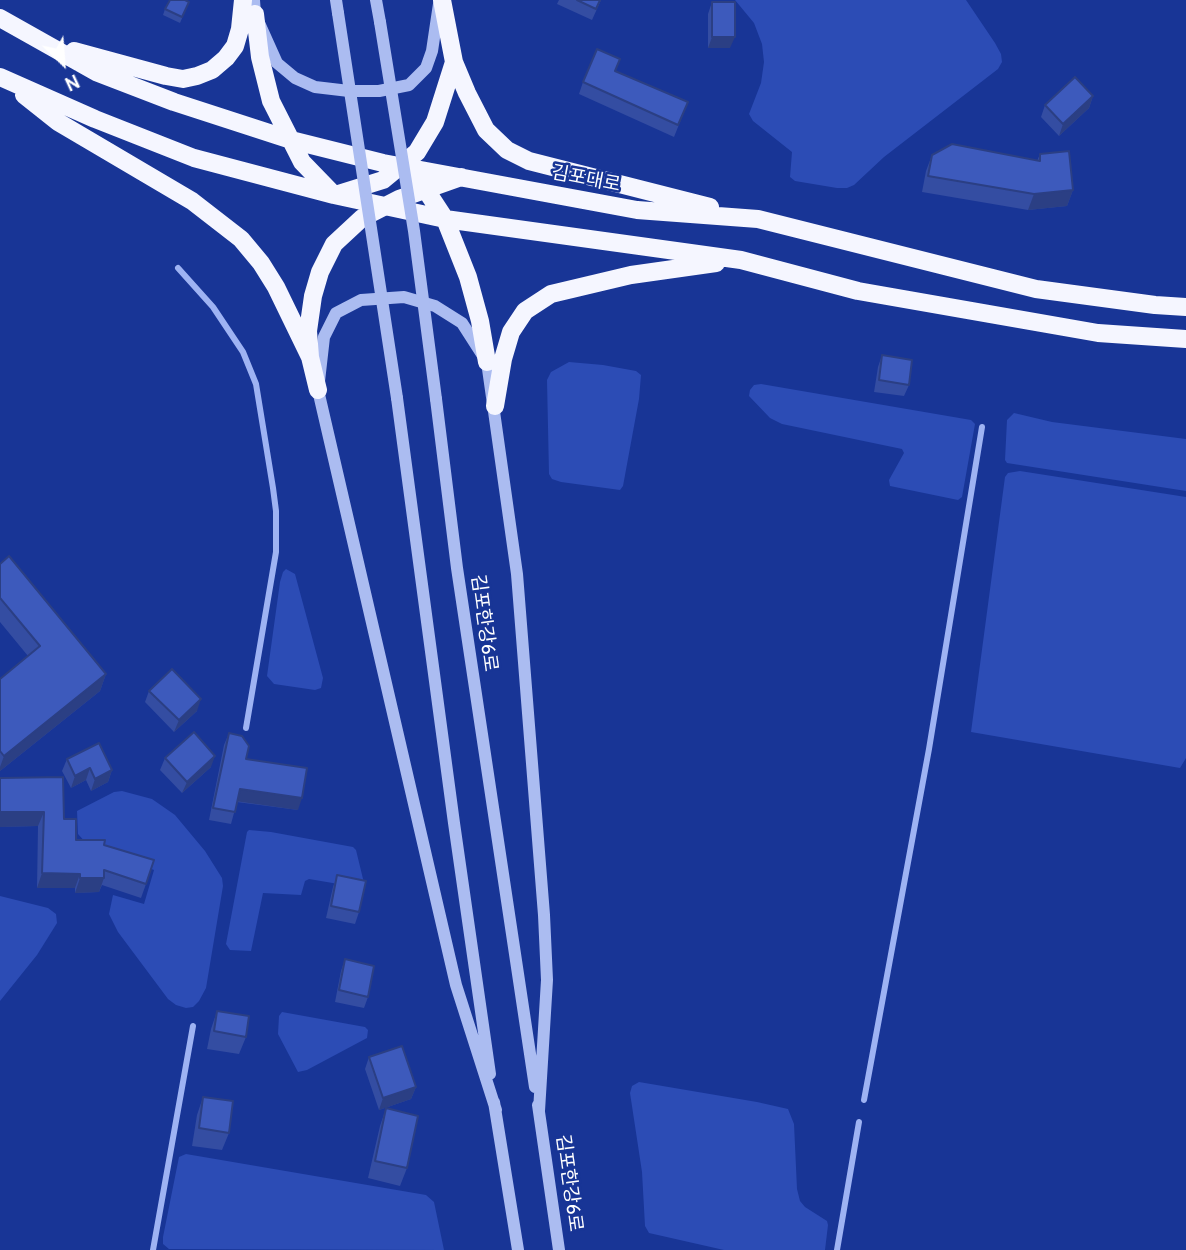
<!DOCTYPE html>
<meta charset="utf-8">
<style>
body{margin:0}
#map{position:relative;width:1186px;height:1250px;overflow:hidden;background:#183596;font-family:Cabin,sans-serif}
canvas{display:block}
.north{position:absolute;left:28px;top:28px;width:70px;height:70px;-webkit-text-stroke:5px #183596;paint-order:stroke;rotate:155deg;font-size:19px;font-weight:700;line-height:28px;text-align:center;color:#fff}
.north::after{content:'';display:block;margin:auto;width:24px;height:32px;background:#fff;clip-path:polygon(50% 0,100% 100%,50% 72%,0 100%)}
</style>
<div id="map">
<canvas width="1186" height="1250"></canvas>
<div class="north">N</div>
</div>
<script>
const g = document.querySelector('canvas').getContext('2d');
g.lineJoin = 'round';
function paint(path, color) { g.fillStyle = color; g.fill(path, 'evenodd'); }
const toPath = rows => new Path2D(rows.map(r => 'M' + r).join(''));
function trace(path, color, width, dash) { g.strokeStyle = color; g.lineWidth = width; g.lineCap = dash ? 'butt' : 'round'; g.setLineDash(dash || []); g.stroke(path); }
function label(font, color, halo, rows, align = 'center') {
  g.font = font + ' Cabin,"Noto Sans KR",sans-serif'; g.lineWidth = 5; g.setLineDash([]); g.textBaseline = 'middle'; g.strokeStyle = halo; g.fillStyle = color; for (const [text, x, y, turn = 0] of rows) {
    g.save(); g.translate(x, y); g.rotate((+turn || 0) * Math.PI / 180); g.textAlign = isNaN(turn) ? turn : align; if (halo) g.strokeText(text, 0, 0); g.fillText(text, 0, 0); g.restore();
  }
}
paint(toPath([
 [735,0,966,0,995,43,1001,54,1002,62,998,69,884,157,854,185,847,188,837,188,795,181,790,177,792,152,753,121,749,114,761,83,764,62,762,44,754,23],
 [569,362,603,365,636,371,641,375,639,399,623,486,620,490,561,482,552,479,549,474,547,380,551,372],
 [761,384,971,420,975,424,962,497,958,500,890,486,889,480,904,453,902,449,782,424,770,418,749,396,750,390,754,385],
 [1014,413,1052,422,1186,439,1186,491,1007,463,1005,460,1007,420],
 [1020,471,1186,497,1186,758,1180,768,971,732,1005,477,1008,473],
 [286,569,295,574,323,678,321,688,315,690,274,684,267,676,280,582,283,572],
 [122,791,152,799,175,815,205,851,222,878,223,886,206,988,199,1001,193,1007,186,1008,176,1005,168,999,118,932,109,914,113,895,144,904,154,870,87,844,78,834,77,811,114,792],
 [249,830,271,832,353,847,356,850,364,883,362,888,309,879,305,881,301,895,263,893,251,951,230,950,226,944,247,832],
 [0,896,48,908,56,914,57,923,37,955,0,1001],
 [282,1012,365,1027,368,1030,367,1038,307,1070,298,1072,278,1034,279,1016],
 [639,1082,757,1102,788,1109,794,1124,797,1189,800,1201,805,1207,827,1221,828,1225,825,1250,724,1250,649,1233,645,1226,642,1172,630,1093,632,1086],
 [186,1154,426,1195,434,1202,444,1250,169,1249,163,1244,163,1237,179,1157]
]), '#2c4cb5');
trace(toPath([
 [178,268,213,307,243,352,256,384,273,488,276,511,276,552,246,728],
 [864,1100,929,749,982,427],
 [153,1250,193,1026],
 [837,1250,859,1122]
]), '#9eb3f3', 6);
trace(toPath([
 [254,0,255,14,277,63,295,78,315,87,349,91,379,91,409,85,426,68,432,51,439,4],
 [336,0,338,13],
 [376,0,380,22],
 [397,398,454,823,490,1074],
 [436,399,457,568,535,1087],
 [494,1102,518,1250],
 [538,1105,559,1250],
 [496,1110,456,985,318,390,324,337,336,313,361,300,404,297,435,306,462,323,487,362,517,574,544,915,547,980,539,1111]
]), '#abbcf1', 12);
trace(toPath([
 [442,0,454,62,467,93,486,130,507,150,529,161,710,207],
 [255,14,260,57,271,101,302,162,334,195],
 [0,18,96,72,174,102,291,140,383,163,637,210,758,219,1036,289,1155,305,1186,307],
 [74,51,166,76,183,79,197,76,212,70,226,58,235,46,240,29,243,0],
 [0,77,95,119,194,158,334,195,445,219,741,260,858,291,1098,333,1186,339],
 [24,95,58,122,192,201,241,239,261,263,276,287,310,357],
 [418,182,426,190,445,219,468,277,480,321,487,362],
 [335,195,383,180,417,152,435,122,454,62],
 [318,390,310,357,308,331,313,296,320,272,334,244,362,218,399,199,461,177],
 [495,406,503,359,511,332,525,311,551,294,631,275,716,263]
]), '#f5f6ff', 18);
trace(toPath([
 [338,13,397,398],
 [380,22,414,231,436,399]
]), '#abbcf1', 12);
paint(toPath([
 [559,0,601,0,592,20,557,4],
 [189,2,180,23,163,15,165,9],
 [712,2,730,48,708,48,708,14],
 [616,71,688,102,674,137,579,94,583,82],
 [1093,96,1089,108,1059,136,1041,117,1045,105],
 [1040,154,1073,190,1067,206,1028,210,922,192,926,171,932,155,1037,161],
 [882,355,909,385,904,396,874,392,878,367],
 [0,564,106,674,100,691,0,771,0,679,28,656,0,622],
 [149,691,197,711,174,732,145,702],
 [229,733,246,759,298,810,237,802,231,824,209,820,224,745],
 [165,758,211,767,182,793,160,770],
 [67,759,112,770,108,782,91,791,86,780,71,788,62,771],
 [0,778,64,819,76,840,104,845,146,884,141,898,102,885,99,892,75,893,75,888,37,888,38,826,0,827],
 [337,875,359,912,355,924,326,918,333,887],
 [345,959,368,997,364,1008,335,1002,341,971],
 [217,1011,246,1037,239,1054,207,1049,211,1029],
 [369,1057,416,1087,411,1099,379,1110,365,1069],
 [203,1097,229,1133,222,1150,192,1146,197,1115],
 [386,1108,407,1168,400,1186,368,1178,380,1126]
]), '#344da2');
paint(toPath([
 [712,37,735,37,730,48,708,48],
 [1093,96,1089,108,1059,136,1063,124],
 [1073,190,1067,206,1028,210,1034,194],
 [106,674,100,691,0,771,0,767,4,756],
 [201,699,197,711,174,732,179,720],
 [215,756,211,767,182,793,187,782],
 [90,768,86,780,71,788,75,776],
 [112,770,108,782,91,791,95,779],
 [240,789,302,798,298,810,235,801],
 [0,812,44,812,38,826,0,827],
 [42,873,80,874,75,888,37,888],
 [80,878,104,878,99,892,75,893],
 [416,1087,411,1099,379,1110,383,1098]
]), '#2b3f84');
const building = toPath([
 [170,0,185,0,189,2,182,17,165,9,170,0],
 [577,0,600,0,596,9,577,0],
 [712,2,735,2,735,37,712,37,712,2],
 [597,49,620,59,615,71,688,102,678,125,583,82,597,49],
 [1075,77,1093,96,1063,124,1045,105,1075,77],
 [952,144,1040,161,1040,154,1069,151,1073,190,1034,194,928,176,932,155,952,144],
 [882,355,912,360,909,385,879,380,882,355],
 [9,556,106,674,4,756,0,751,0,679,40,646,0,598,0,564,9,556],
 [172,669,201,699,179,720,149,691,172,669],
 [194,732,215,756,187,782,165,758,194,732],
 [229,733,242,736,249,746,246,759,307,768,302,798,240,789,235,812,213,808,229,733],
 [99,743,112,770,95,779,90,768,75,776,67,759,99,743],
 [63,777,64,819,76,819,76,840,105,840,104,845,154,860,146,884,104,870,104,878,80,878,80,874,42,873,44,812,0,812,0,778,63,777],
 [337,875,366,881,359,912,331,906,337,875],
 [345,959,374,966,368,997,339,990,345,959],
 [217,1011,249,1016,246,1037,214,1031,217,1011],
 [402,1046,416,1087,383,1098,369,1057,402,1046],
 [203,1097,233,1101,229,1133,199,1128,203,1097],
 [386,1108,418,1116,407,1168,375,1161,386,1108]
]);
paint(building, '#3d5abc');
trace(building, '#2b3f84', 2);
label('19px', '#fff', '#183596', [
 ["김포대로",586,179,11],
 ["김포한강6로",484,623,82],
 ["김포한강6로",569,1183,82]
]);
</script>
